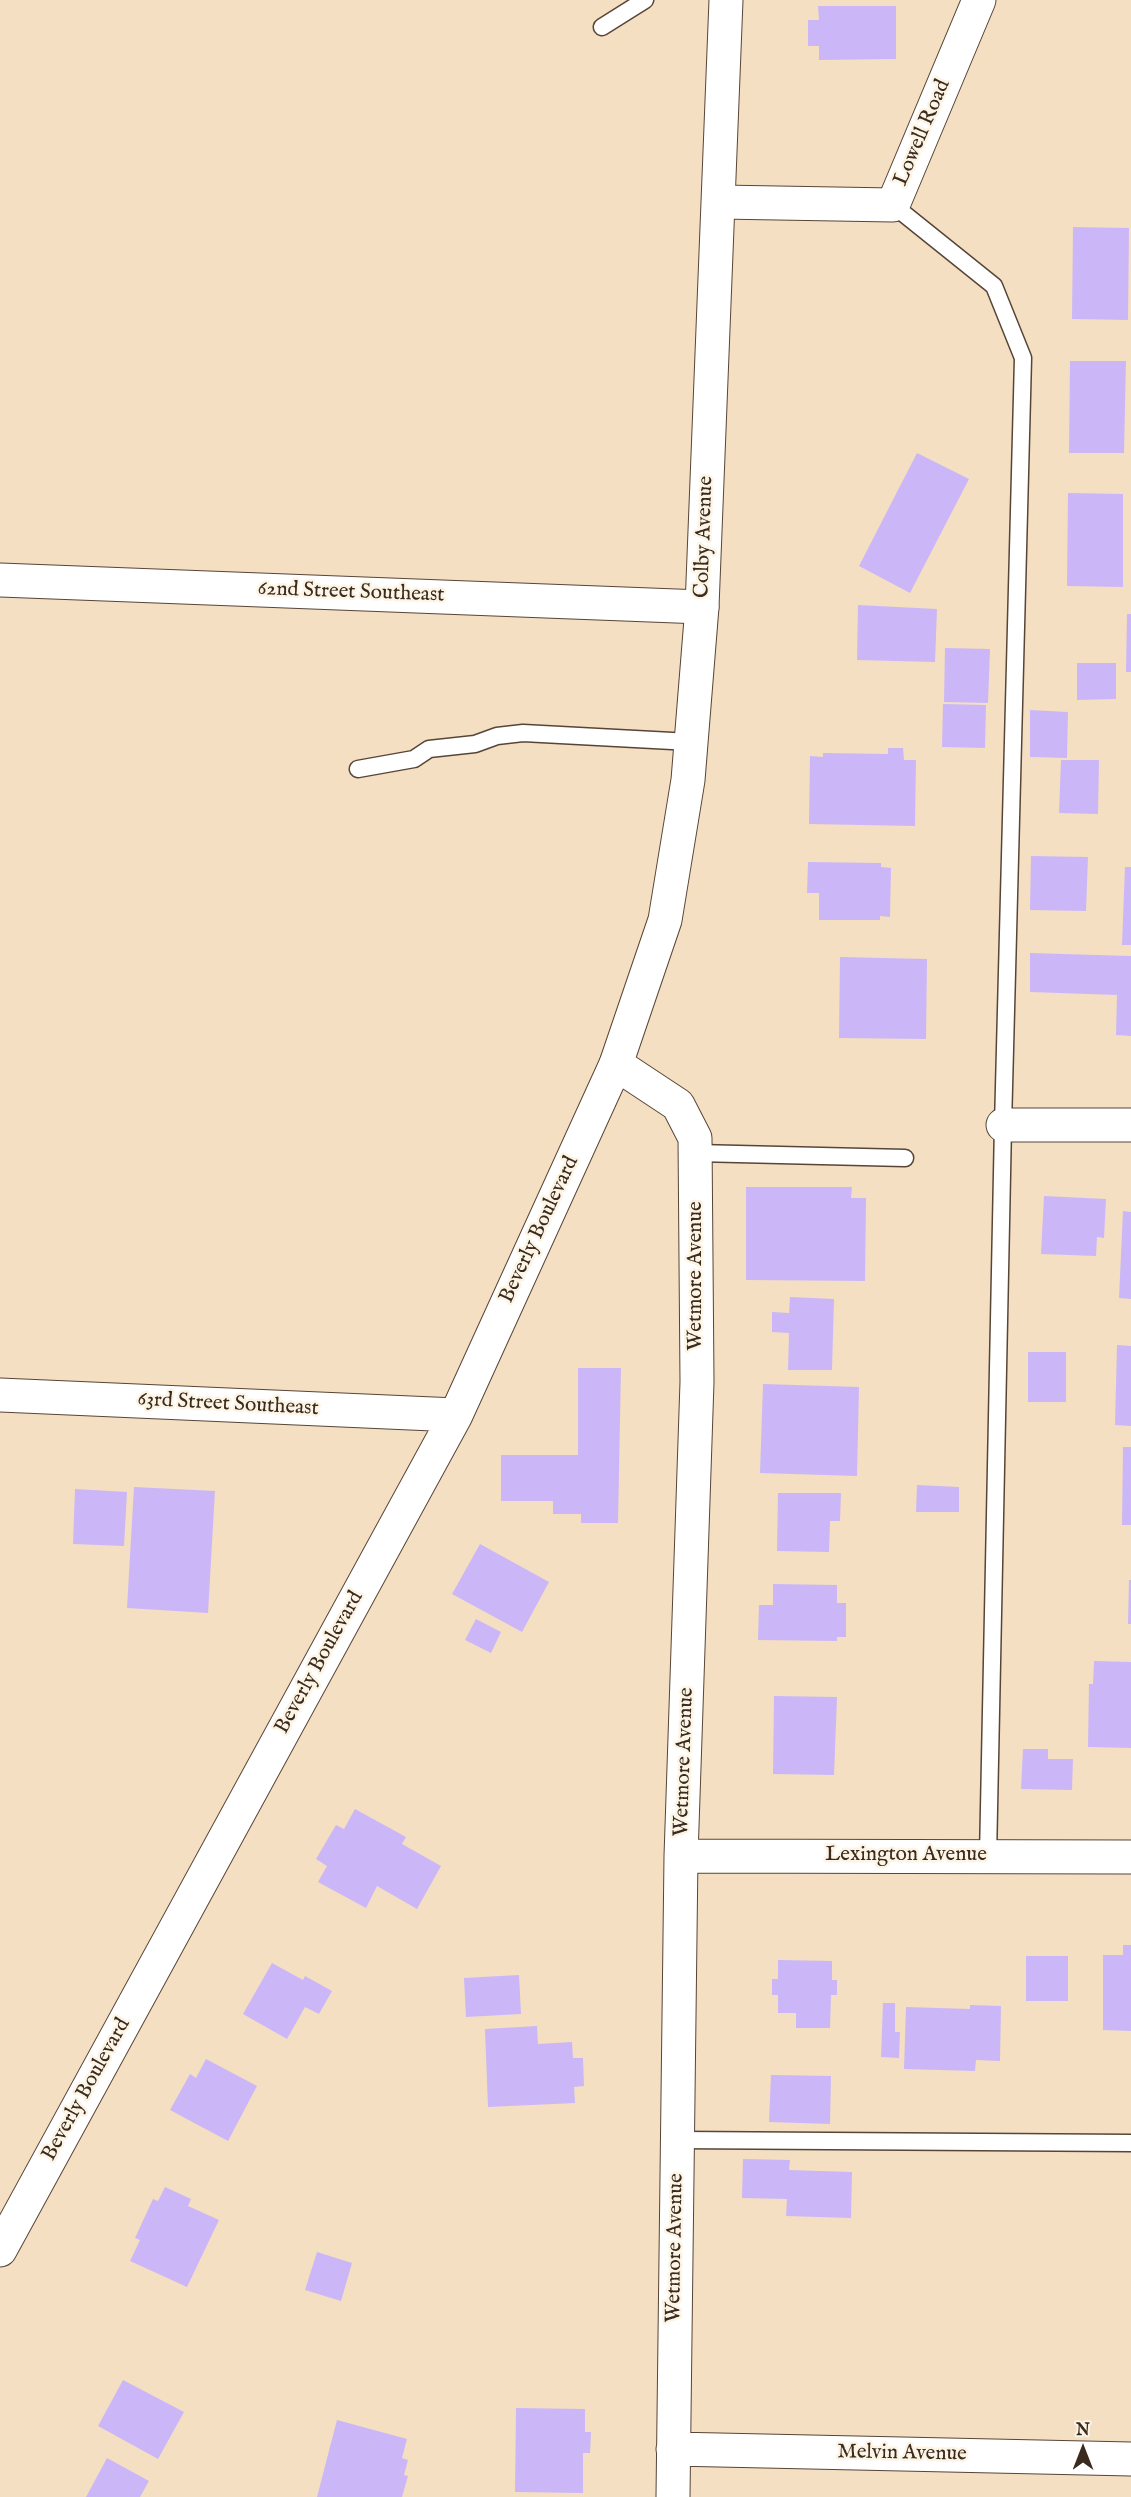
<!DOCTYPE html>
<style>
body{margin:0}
#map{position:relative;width:1131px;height:2497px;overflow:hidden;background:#f4dfc2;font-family:"IM FELL English",serif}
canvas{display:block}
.north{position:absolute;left:1053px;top:2419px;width:60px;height:60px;-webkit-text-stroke:4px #fcf5e5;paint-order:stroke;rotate:0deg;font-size:16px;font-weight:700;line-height:24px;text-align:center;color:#3b2a1e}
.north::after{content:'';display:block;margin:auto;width:21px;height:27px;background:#3b2a1e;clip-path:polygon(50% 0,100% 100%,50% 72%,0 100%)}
</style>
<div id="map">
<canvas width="1131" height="2497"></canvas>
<div class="north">N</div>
</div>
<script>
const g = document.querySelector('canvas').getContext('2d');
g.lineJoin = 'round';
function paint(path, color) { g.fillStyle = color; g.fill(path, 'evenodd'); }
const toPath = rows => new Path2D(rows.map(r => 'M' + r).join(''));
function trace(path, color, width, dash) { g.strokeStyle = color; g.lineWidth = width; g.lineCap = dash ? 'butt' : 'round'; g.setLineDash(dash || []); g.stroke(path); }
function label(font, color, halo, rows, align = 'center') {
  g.font = font + ' "IM FELL English",serif'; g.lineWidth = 5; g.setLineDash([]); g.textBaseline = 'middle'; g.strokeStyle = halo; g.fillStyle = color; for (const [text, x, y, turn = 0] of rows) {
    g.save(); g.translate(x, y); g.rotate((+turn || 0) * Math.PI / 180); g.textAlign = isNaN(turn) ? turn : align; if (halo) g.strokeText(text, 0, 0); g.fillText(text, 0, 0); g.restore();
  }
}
paint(toPath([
 [818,6,896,6,896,59,819,60,819,46,808,46,808,20,819,20],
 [1073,227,1129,228,1128,320,1072,319],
 [1070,361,1126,361,1124,453,1069,453],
 [917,453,969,479,910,593,859,566],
 [1068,493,1123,494,1123,587,1067,586],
 [858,605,937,609,935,662,857,660],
 [1127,614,1131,614,1131,672,1126,672],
 [945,648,990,649,988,703,944,702],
 [1077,663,1116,663,1116,699,1077,700],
 [943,704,986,705,985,748,942,747],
 [1030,710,1068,712,1067,758,1030,757],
 [888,748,903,748,904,760,916,760,915,826,809,824,810,756,823,757,823,753,888,754],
 [1061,760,1099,760,1098,814,1059,813],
 [1031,856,1088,857,1086,911,1030,910],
 [808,862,881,863,881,867,891,868,890,917,880,916,880,920,819,920,819,893,807,893],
 [1125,867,1131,867,1131,945,1122,945],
 [1030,953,1131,956,1131,1036,1116,1035,1117,995,1030,992],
 [840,957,927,959,926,1039,839,1038],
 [746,1187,852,1187,851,1198,866,1198,865,1281,746,1280],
 [1044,1196,1106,1199,1104,1238,1097,1237,1096,1256,1041,1254],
 [1123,1211,1131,1212,1131,1299,1119,1298],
 [790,1297,834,1299,832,1370,788,1370,789,1333,772,1332,772,1312,789,1313],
 [1117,1345,1131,1346,1131,1426,1115,1425],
 [1028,1352,1066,1352,1066,1402,1028,1402],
 [578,1368,621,1368,618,1523,581,1523,581,1514,553,1514,553,1501,501,1501,501,1455,578,1455],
 [763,1384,859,1387,857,1476,760,1473],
 [1123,1447,1131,1447,1131,1525,1122,1525],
 [917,1485,959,1487,959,1512,916,1512],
 [134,1487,215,1491,208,1613,127,1608],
 [75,1489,127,1492,124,1546,73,1544],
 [778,1493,841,1493,840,1521,830,1521,829,1552,777,1551],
 [480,1544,549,1582,522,1632,452,1594],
 [1129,1580,1131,1580,1131,1624,1128,1624],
 [773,1584,837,1585,837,1603,846,1603,846,1637,837,1637,837,1641,758,1640,759,1605,773,1605],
 [476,1619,501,1632,491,1653,465,1640],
 [1094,1661,1131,1662,1131,1748,1088,1747,1089,1684,1093,1684],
 [774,1696,837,1697,834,1775,773,1774],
 [1023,1749,1048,1749,1048,1759,1073,1759,1072,1790,1021,1789],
 [355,1809,406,1837,402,1844,441,1866,417,1909,377,1886,366,1908,318,1882,327,1866,316,1859,336,1825,344,1829],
 [1123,1945,1131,1945,1131,2031,1103,2030,1103,1955,1123,1955],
 [1026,1956,1068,1956,1068,2001,1026,2001],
 [778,1960,832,1961,832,1980,837,1980,837,1995,831,1995,830,2028,796,2028,796,2013,778,2013,778,1995,772,1995,772,1979,778,1979],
 [272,1963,303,1980,305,1976,332,1991,319,2014,305,2007,287,2039,243,2014],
 [519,1975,521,2014,466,2017,464,1978],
 [883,2003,895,2003,895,2032,900,2032,899,2058,881,2057],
 [970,2005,1001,2006,1000,2061,976,2060,975,2071,904,2069,906,2007,970,2009],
 [537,2026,538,2044,572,2042,573,2058,583,2058,584,2086,574,2087,575,2103,488,2107,485,2029],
 [206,2059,257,2086,228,2141,170,2110,190,2074,196,2078],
 [771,2075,831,2076,830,2124,769,2122],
 [743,2159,790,2160,789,2170,852,2172,851,2218,786,2216,787,2199,742,2198],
 [165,2187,191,2199,188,2206,219,2220,187,2287,130,2261,140,2240,135,2238,153,2199,158,2201],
 [317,2252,352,2263,341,2301,305,2290],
 [123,2380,184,2412,158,2459,98,2426],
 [516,2408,585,2409,585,2432,591,2432,590,2453,583,2453,583,2493,515,2492],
 [337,2420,407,2439,402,2458,408,2460,404,2475,408,2476,402,2497,317,2497],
 [107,2458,149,2481,140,2497,86,2497]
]), '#cbb7f7');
const lane = toPath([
 [602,27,645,0],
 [893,205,994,286,1023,358,1003,1125,988,1857],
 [358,769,414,759,429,749,475,744,497,736,523,733,691,742],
 [696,1153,905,1158],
 [678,2140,1131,2143]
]);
const street = toPath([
 [720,202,893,205,979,0],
 [0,580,702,607],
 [616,1064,678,1105,695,1138,697,1382,681,1856,673,2497],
 [1003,1125,1131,1125],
 [681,1856,1131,1857],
 [673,2449,1131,2459]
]);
const secondary = toPath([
 [0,1395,456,1415],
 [0,2250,456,1415,616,1064,665,920,688,780,702,607,726,0]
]);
trace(lane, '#574537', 19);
trace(street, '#574537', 35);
trace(secondary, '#574537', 35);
trace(lane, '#fff', 16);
trace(street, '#fff', 33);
trace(secondary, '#fff', 33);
label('21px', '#3b2a1e', '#fcf5e5', [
 ["Lowell Road",923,133,-67],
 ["Colby Avenue",705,537,-88],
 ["62nd Street Southeast",351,593,2],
 ["Beverly Boulevard",540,1230,-65],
 ["Wetmore Avenue",697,1276,-90],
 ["63rd Street Southeast",228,1405,3],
 ["Beverly Boulevard",320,1663,-61],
 ["Wetmore Avenue",685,1762,-88],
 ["Lexington Avenue",906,1856],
 ["Beverly Boulevard",87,2090,-61],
 ["Wetmore Avenue",676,2248,-89],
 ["Melvin Avenue",902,2454,1]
]);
</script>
